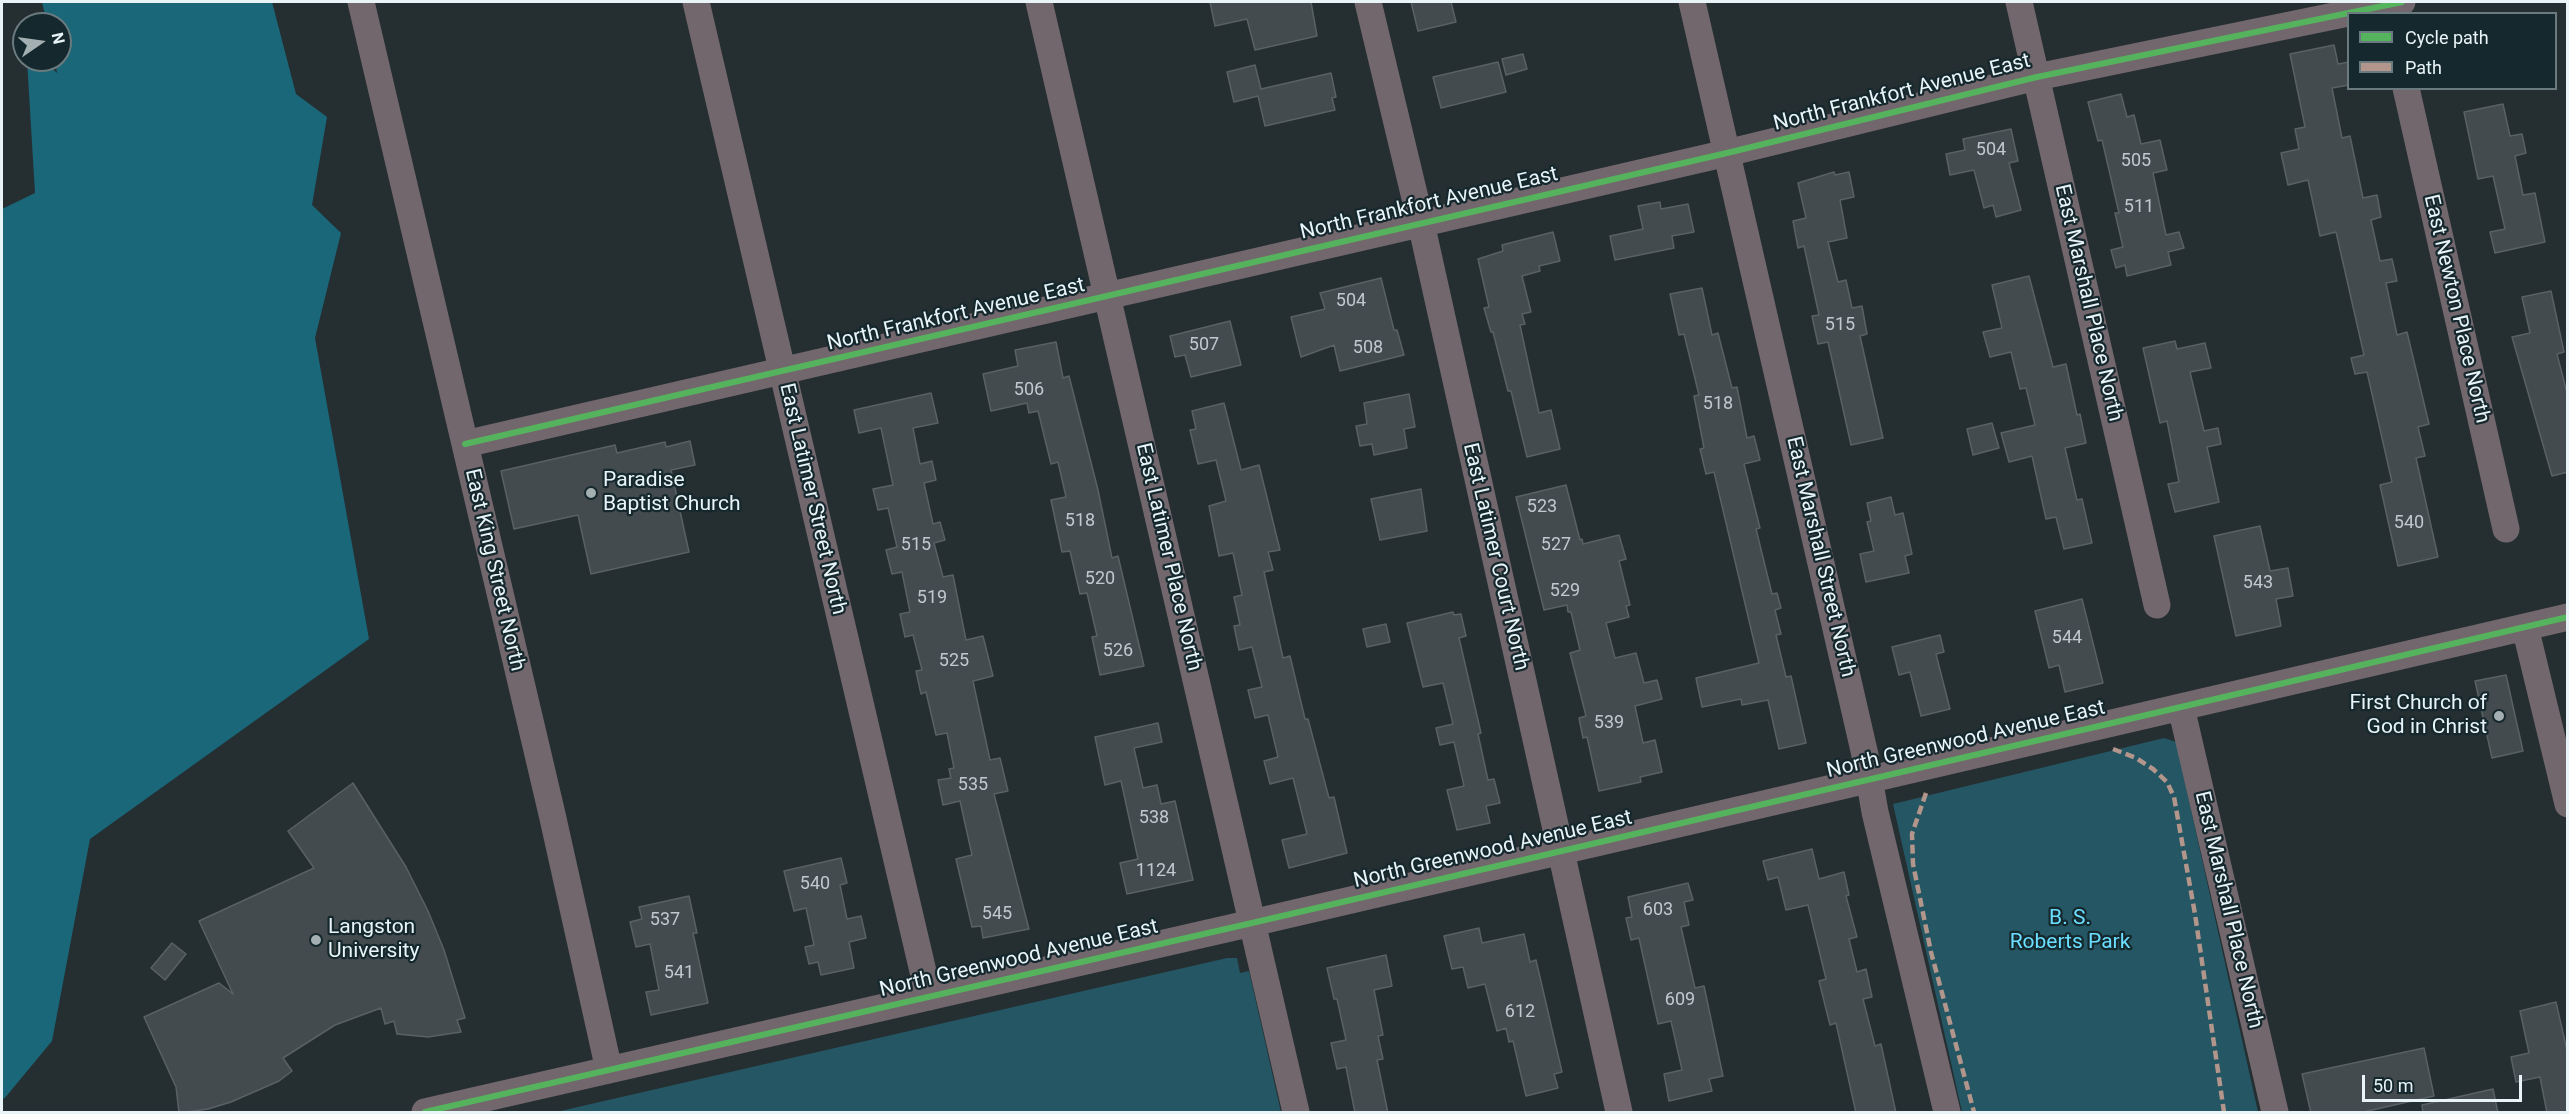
<!DOCTYPE html>
<style>
body{margin:0}
#map{position:relative;width:2569px;height:1114px;overflow:hidden;background:#252e31;font-family:Roboto,sans-serif}
canvas{display:block}
.frame{position:absolute;inset:0;border:3px solid #e9f4f8;pointer-events:none}
.legend{position:absolute;left:2347px;top:12px;width:210px;height:78px;box-sizing:border-box;background:#15282d;border:2px solid #6a7a7e;margin:0;padding:8px 10px;list-style:none;font-size:18px;color:#e9f4f8}
.legend li{display:flex;align-items:center;gap:12px;height:30px}
.legend b{width:30px;border:2px solid #6a7a7e}
.north{position:absolute;left:12px;top:12px;width:60px;height:60px;box-sizing:border-box;background:#15282d;border:2px solid #6a7a7e;border-radius:50%;rotate:77deg;font-size:16px;font-weight:700;line-height:24px;text-align:center;color:#e9f4f8}
.north::after{content:'';display:block;margin:auto;width:21px;height:27px;background:#a4afb2;clip-path:polygon(50% 0,100% 100%,50% 72%,0 100%)}
.scale{position:absolute;left:2362px;top:1075px;width:160px;height:27px;box-sizing:border-box;border:3px solid #e9f4f8;border-top:0;padding-left:8px;font-size:18px;line-height:21px;white-space:nowrap;color:#e9f4f8;-webkit-text-stroke:4px #15282d;paint-order:stroke}
</style>
<div id="map">
<canvas width="2569" height="1114"></canvas>
<div class="frame"></div>
<ul class="legend">
<li><b style="height:8px;background:#56b35d"></b>Cycle path</li>
<li><b style="height:8px;background:#b2968c"></b>Path</li>
</ul>
<div class="north">N</div>
<div class="scale">50 m</div>
</div>
<script>
const g = document.querySelector('canvas').getContext('2d');
g.lineJoin = 'round';
function paint(path, color) { g.fillStyle = color; g.fill(path, 'evenodd'); }
const toPath = rows => new Path2D(rows.map(r => 'M' + r).join(''));
function trace(path, color, width, dash) { g.strokeStyle = color; g.lineWidth = width; g.lineCap = dash ? 'butt' : 'round'; g.setLineDash(dash || []); g.stroke(path); }
function label(font, color, halo, rows, align = 'center') {
  g.font = font + ' Roboto,sans-serif'; g.lineWidth = 4.5; g.setLineDash([]); g.textBaseline = 'middle'; g.strokeStyle = halo; g.fillStyle = color; for (const [text, x, y, turn = 0] of rows) {
    g.save(); g.translate(x, y); g.rotate((+turn || 0) * Math.PI / 180); g.textAlign = isNaN(turn) ? turn : align; if (halo) g.strokeText(text, 0, 0); g.fillText(text, 0, 0); g.restore();
  }
}
paint(toPath([
 [2164,738,2176,742,2258,1112,1962,1112,1893,804],
 [1227,958,1237,958,1240,973,1249,971,1281,1112,556,1112]
]), '#255663');
paint(toPath([
 [42,2,272,2,296,94,327,117,312,205,341,233,315,338,369,639,90,839,52,1041,4,1099,2,1096,2,209,35,193,27,60,44,60,57,73,55,60,60,60,60,24,47,24]
]), '#1b677a');
const building = toPath([
 [1210,2,1311,2,1317,36,1255,50,1247,19,1215,26,1210,2],
 [1411,2,1451,2,1456,22,1418,31,1411,2],
 [2334,45,2338,64,2349,62,2349,85,2332,88,2342,138,2350,136,2363,198,2377,195,2381,217,2371,220,2380,261,2392,259,2397,281,2386,283,2397,335,2407,332,2429,424,2418,427,2425,456,2416,458,2438,557,2398,566,2380,485,2392,482,2367,372,2355,374,2351,358,2364,355,2336,232,2320,236,2308,180,2288,185,2281,153,2299,149,2295,129,2305,127,2290,54,2334,45],
 [1523,54,1527,69,1506,75,1502,59,1523,54],
 [1498,62,1506,92,1441,108,1433,77,1498,62],
 [1255,65,1261,89,1331,73,1336,97,1332,98,1335,110,1265,126,1258,96,1234,102,1227,72,1255,65],
 [2121,94,2127,117,2134,115,2141,144,2160,140,2167,170,2153,173,2166,235,2179,232,2184,248,2168,252,2171,265,2127,276,2125,265,2116,268,2111,250,2123,247,2115,213,2119,213,2102,140,2098,141,2088,102,2121,94],
 [2503,104,2510,136,2522,134,2526,153,2515,156,2523,195,2535,193,2545,242,2495,253,2490,232,2505,229,2493,176,2478,179,2464,112,2503,104],
 [2011,129,2018,161,2009,163,2021,210,1996,217,1993,205,1984,208,1974,170,1950,175,1946,154,1965,150,1963,139,2011,129],
 [1834,172,1835,175,1849,172,1854,197,1840,200,1847,238,1828,242,1838,282,1846,280,1852,308,1862,306,1867,334,1860,336,1883,438,1851,445,1828,342,1818,344,1812,316,1819,315,1804,246,1798,248,1793,221,1806,218,1798,183,1834,172],
 [1660,202,1661,209,1688,204,1694,232,1672,236,1674,248,1615,260,1610,236,1643,229,1638,206,1660,202],
 [1553,232,1560,261,1539,266,1540,271,1522,276,1531,312,1522,314,1525,324,1520,325,1539,413,1551,410,1560,449,1527,457,1511,391,1508,391,1493,332,1491,332,1484,308,1489,307,1478,259,1503,251,1502,245,1553,232],
 [2029,276,2053,367,2066,364,2077,415,2080,414,2086,443,2065,448,2077,500,2082,499,2092,543,2064,549,2056,517,2046,519,2032,456,2009,462,2001,433,2035,425,2026,388,2020,389,2011,352,1990,357,1983,332,2002,328,1992,285,2029,276],
 [1381,278,1394,330,1397,330,1404,355,1340,371,1334,345,1301,357,1291,317,1325,309,1320,293,1381,278],
 [1702,288,1712,335,1718,333,1732,388,1737,387,1747,438,1754,436,1760,460,1744,464,1760,528,1756,529,1772,594,1777,593,1781,608,1775,610,1781,634,1776,635,1786,677,1791,676,1806,743,1779,749,1768,700,1742,705,1741,699,1702,707,1696,678,1759,663,1714,472,1706,474,1700,449,1704,448,1694,396,1699,395,1684,334,1679,335,1670,294,1702,288],
 [2551,291,2564,352,2557,354,2568,397,2568,472,2552,476,2512,337,2530,333,2522,297,2551,291],
 [1230,321,1241,365,1191,377,1185,355,1175,357,1170,336,1230,321],
 [2175,341,2177,349,2205,343,2211,368,2190,372,2204,431,2218,428,2221,444,2207,447,2219,502,2175,512,2168,484,2179,482,2167,421,2160,423,2143,348,2175,341],
 [1056,342,1063,378,1069,376,1098,490,1112,558,1118,556,1144,666,1100,675,1092,637,1097,636,1087,593,1080,594,1070,551,1062,552,1051,500,1066,497,1058,462,1051,464,1038,411,1029,413,1027,403,991,411,983,374,1018,366,1015,350,1056,342],
 [931,393,938,423,913,428,920,464,932,461,936,480,924,483,933,524,940,522,945,540,934,543,943,577,953,575,966,640,983,636,993,676,973,681,990,760,1000,758,1008,791,994,794,1029,929,983,938,981,926,972,927,956,859,972,855,960,801,943,805,938,780,951,778,949,769,954,768,947,733,936,735,926,692,921,694,916,671,922,670,913,635,905,637,900,614,910,612,902,572,892,574,886,550,897,547,888,508,878,510,873,489,893,485,881,428,859,433,854,410,931,393],
 [1409,394,1415,427,1404,429,1407,448,1374,455,1372,444,1360,446,1356,426,1367,424,1364,403,1409,394],
 [1224,403,1241,470,1259,465,1280,550,1268,552,1273,570,1264,572,1283,658,1290,656,1305,719,1308,719,1329,798,1334,797,1347,853,1289,868,1282,840,1307,834,1293,778,1270,784,1264,761,1278,757,1268,715,1255,718,1248,690,1262,687,1252,647,1239,650,1234,626,1240,625,1234,597,1242,595,1233,553,1219,556,1209,506,1226,501,1216,460,1198,464,1190,430,1196,429,1192,411,1224,403],
 [1992,423,1999,448,1973,455,1967,429,1992,423],
 [690,441,695,465,671,470,689,552,591,574,578,515,514,529,501,471,615,445,617,453,665,442,666,447,690,441],
 [1566,485,1580,540,1582,539,1583,544,1619,535,1626,559,1619,561,1630,605,1626,606,1629,617,1606,623,1615,658,1636,653,1644,683,1657,680,1662,699,1635,706,1643,743,1655,740,1662,772,1640,777,1641,782,1599,791,1587,737,1583,738,1579,718,1586,716,1570,653,1580,650,1571,612,1568,612,1567,605,1544,610,1516,497,1566,485],
 [1421,489,1427,531,1380,540,1371,499,1421,489],
 [1891,497,1895,515,1903,513,1912,554,1905,556,1909,573,1866,582,1860,554,1874,551,1867,522,1871,521,1867,503,1891,497],
 [2260,526,2270,571,2288,568,2293,596,2276,599,2281,626,2236,636,2214,536,2260,526],
 [2082,599,2103,683,2065,692,2059,665,2049,668,2035,611,2082,599],
 [1453,612,1454,615,1461,614,1466,636,1459,638,1460,642,1481,733,1478,734,1488,780,1494,779,1500,803,1486,806,1490,823,1457,830,1447,790,1464,786,1454,742,1440,745,1436,728,1453,724,1443,683,1423,687,1407,623,1453,612],
 [1386,624,1390,642,1367,647,1363,629,1386,624],
 [1940,635,1944,652,1936,654,1950,709,1921,716,1910,672,1899,675,1892,647,1940,635],
 [2506,675,2523,751,2492,758,2475,681,2506,675],
 [1158,723,1162,742,1134,748,1143,788,1157,785,1161,804,1175,801,1193,880,1127,894,1120,863,1138,859,1121,781,1105,785,1095,737,1158,723],
 [353,783,406,867,428,911,444,950,465,1018,457,1020,461,1032,428,1037,397,1034,394,1021,385,1024,381,1008,335,1025,283,1058,292,1071,279,1081,231,1102,208,1109,179,1113,176,1087,144,1017,219,983,233,994,199,921,314,868,288,831,353,783],
 [1812,849,1819,879,1844,872,1849,895,1846,896,1857,937,1849,939,1857,972,1866,969,1872,997,1863,999,1875,1046,1881,1044,1896,1113,1856,1113,1836,1023,1830,1025,1819,981,1826,979,1808,905,1786,910,1778,877,1768,880,1763,861,1812,849],
 [841,858,847,883,840,885,847,919,861,916,866,938,849,942,854,968,821,975,818,962,809,964,805,947,814,945,806,908,794,911,784,871,841,858],
 [1688,883,1693,900,1684,902,1689,925,1681,927,1695,988,1704,986,1723,1076,1709,1079,1712,1091,1669,1101,1664,1074,1682,1070,1671,1021,1658,1024,1639,938,1631,940,1626,918,1632,917,1628,897,1688,883],
 [689,896,697,933,693,933,708,1003,651,1015,646,992,659,990,650,944,636,947,630,922,642,919,639,907,689,896],
 [1479,928,1482,943,1524,934,1530,962,1536,960,1562,1072,1554,1074,1558,1088,1526,1096,1513,1041,1509,1042,1506,1028,1497,1031,1485,984,1468,988,1463,967,1452,969,1444,936,1479,928],
 [172,943,186,954,165,980,151,968,172,943],
 [1386,955,1392,986,1374,990,1383,1035,1378,1036,1383,1059,1377,1060,1388,1113,1355,1113,1346,1067,1337,1069,1331,1043,1346,1040,1337,999,1334,999,1327,968,1386,955],
 [2556,1002,2568,1055,2568,1113,2547,1113,2540,1077,2516,1082,2511,1057,2529,1053,2520,1011,2556,1002],
 [2424,1048,2434,1096,2359,1113,2311,1113,2302,1074,2424,1048],
 [2493,1089,2498,1113,2423,1113,2422,1105,2493,1089]
]);
paint(building, '#434b4e');
trace(building, '#596164', 1.5);
trace(toPath([
 [361,2,552,814,609,1070],
 [696,2,929,997],
 [1039,2,1296,1112],
 [1368,2,1421,223,1619,1112],
 [1692,2,1865,755,1875,812,1947,1112],
 [2019,2,2157,605],
 [2406,88,2506,529],
 [465,444,1727,153,2037,77,2402,2],
 [2525,627,2568,804],
 [2181,707,2275,1112],
 [425,1112,1252,923,2568,617]
]), '#72676d', 27);
trace(toPath([
 [2113,749,2136,758,2153,769,2167,782,2174,797,2195,914,2224,1112],
 [1926,793,1912,834,1913,864,1931,952,1974,1112]
]), '#b2968c', 4.5, [9, 4.5]);
trace(toPath([
 [465,444,1727,153,2037,77,2402,2],
 [425,1112,1252,923,2568,617]
]), '#56b35d', 6);
for (const [x, y, r, color] of [
 [591,493,6,"#a4afb2"],
 [2499,716,6,"#a4afb2"],
 [316,940,6,"#a4afb2"]
]) { const dot = new Path2D(); dot.arc(x, y, r, 0, 2 * Math.PI); g.fillStyle = color; g.fill(dot); trace(dot, '#15282d', 2); }
label('18px', '#c0cace', null, [
 ["504",1991,150],
 ["505",2136,161],
 ["511",2139,207],
 ["504",1351,301],
 ["515",1840,325],
 ["507",1204,345],
 ["508",1368,348],
 ["506",1029,390],
 ["518",1718,404],
 ["523",1542,507],
 ["518",1080,521],
 ["540",2409,523],
 ["515",916,545],
 ["527",1556,545],
 ["520",1100,579],
 ["543",2258,583],
 ["529",1565,591],
 ["519",932,598],
 ["544",2067,638],
 ["526",1118,651],
 ["525",954,661],
 ["539",1609,723],
 ["535",973,785],
 ["538",1154,818],
 ["1124",1156,871],
 ["540",815,884],
 ["603",1658,910],
 ["545",997,914],
 ["537",665,920],
 ["541",679,973],
 ["609",1680,1000],
 ["612",1520,1012]
]);
label('21px', '#e9f4f8', '#15282d', [
 ["North Frankfort Avenue East",1902,93,-14],
 ["North Frankfort Avenue East",1429,204,-13],
 ["East Marshall Place North",2088,303,77],
 ["East Newton Place North",2456,309,77],
 ["North Frankfort Avenue East",956,315,-13],
 ["East Latimer Street North",812,499,77],
 ["East Latimer Place North",1168,557,77],
 ["East Latimer Court North",1495,557,77],
 ["East Marshall Street North",1820,557,77],
 ["East King Street North",494,570,77],
 ["North Greenwood Avenue East",1966,740,-13],
 ["North Greenwood Avenue East",1493,850,-13],
 ["East Marshall Place North",2228,910,77],
 ["North Greenwood Avenue East",1019,959,-13]
]);
label('21px', '#e9f4f8', '#15282d', [
 ["Paradise",603,481],
 ["Baptist Church",603,505],
 ["First Church of",2487,704,"right"],
 ["God in Christ",2487,728,"right"],
 ["Langston",328,928],
 ["University",328,952]
], 'left');
label('21px', '#6bdfff', '#15282d', [
 ["B. S.",2070,919],
 ["Roberts Park",2070,943]
]);
</script>
